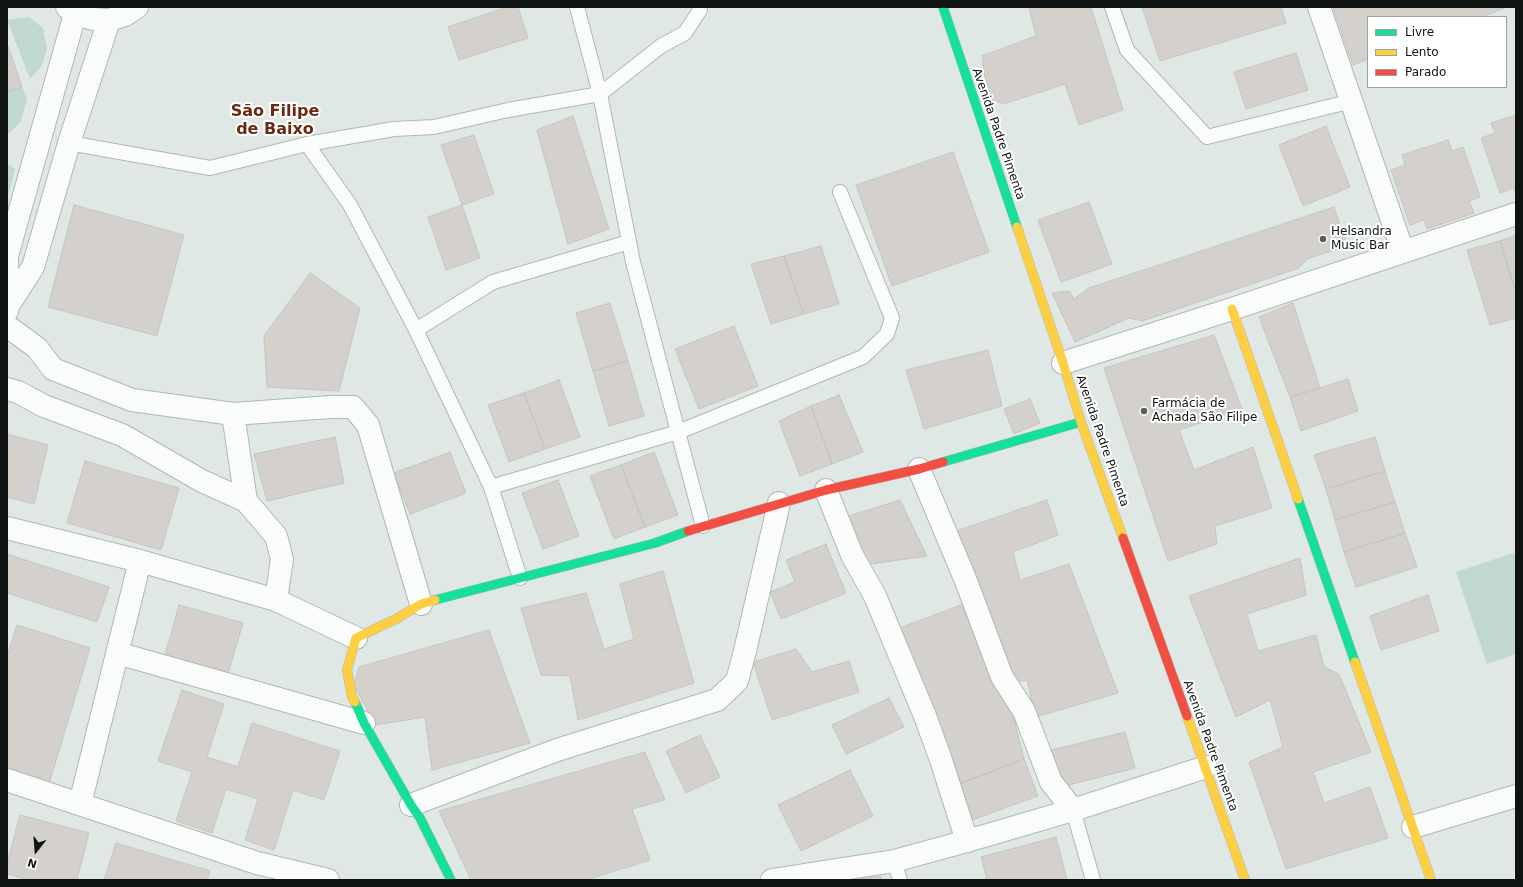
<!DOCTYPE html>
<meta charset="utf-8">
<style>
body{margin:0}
#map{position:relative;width:1523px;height:887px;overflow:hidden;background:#e0e8e5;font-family:"DejaVu Sans",sans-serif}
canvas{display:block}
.frame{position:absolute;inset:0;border:8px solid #0f1412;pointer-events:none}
.legend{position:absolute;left:1367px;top:16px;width:140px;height:72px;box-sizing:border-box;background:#fff;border:1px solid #9fa1a0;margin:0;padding:5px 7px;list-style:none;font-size:12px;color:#0f1412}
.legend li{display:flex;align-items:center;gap:8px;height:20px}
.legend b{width:20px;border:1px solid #9fa1a0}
.north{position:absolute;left:16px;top:831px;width:40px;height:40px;-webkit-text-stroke:3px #fff;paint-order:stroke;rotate:197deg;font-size:11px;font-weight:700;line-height:16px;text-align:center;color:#0f1412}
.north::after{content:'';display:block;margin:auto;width:14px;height:18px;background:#0f1412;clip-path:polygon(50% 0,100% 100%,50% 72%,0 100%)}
</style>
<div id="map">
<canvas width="1523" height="887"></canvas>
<div class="frame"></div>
<ul class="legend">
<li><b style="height:5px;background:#16e098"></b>Livre</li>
<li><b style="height:5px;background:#ffcf43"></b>Lento</li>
<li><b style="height:5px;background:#f24e42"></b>Parado</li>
</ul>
<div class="north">N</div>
</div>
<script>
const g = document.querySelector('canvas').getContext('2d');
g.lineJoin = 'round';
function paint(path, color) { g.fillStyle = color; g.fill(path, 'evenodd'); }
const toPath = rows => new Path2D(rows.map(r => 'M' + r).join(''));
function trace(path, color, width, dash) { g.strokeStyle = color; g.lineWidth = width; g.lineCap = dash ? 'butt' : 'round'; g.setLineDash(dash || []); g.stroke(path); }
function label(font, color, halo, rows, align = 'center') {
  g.font = font + ' "DejaVu Sans",sans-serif'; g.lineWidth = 4; g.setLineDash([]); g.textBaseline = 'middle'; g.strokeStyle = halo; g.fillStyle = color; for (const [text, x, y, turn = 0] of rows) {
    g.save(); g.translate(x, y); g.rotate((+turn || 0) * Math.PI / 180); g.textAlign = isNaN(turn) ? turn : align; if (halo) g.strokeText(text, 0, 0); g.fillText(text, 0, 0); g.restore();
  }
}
paint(toPath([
 [29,17,43,28,47,49,41,67,30,79,7,20],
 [22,87,27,99,21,121,10,133,7,132,7,92],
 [7,164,15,169,7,200],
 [1516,552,1516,654,1487,664,1456,572]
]), '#c0d8ce');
const building = toPath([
 [507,7,518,7,528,38,459,60,448,27,507,7],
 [1029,7,1091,7,1123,110,1079,125,1065,84,1004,104,992,99,984,74,982,56,1036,36,1029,7],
 [1142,7,1281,7,1286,23,1160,61,1142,7],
 [1333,7,1507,7,1482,17,1368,17,1368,59,1353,65,1333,7],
 [7,43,22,87,7,92,7,43],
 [1296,53,1308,90,1246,109,1234,72,1296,53],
 [1516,115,1516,194,1514,188,1500,193,1481,138,1495,133,1491,123,1516,115],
 [573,116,609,229,568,244,537,130,573,116],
 [1326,126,1350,187,1303,206,1279,145,1326,126],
 [474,135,494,194,462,205,441,145,474,135],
 [1448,140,1452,151,1463,147,1480,197,1469,201,1474,213,1427,229,1424,220,1410,225,1391,170,1405,165,1402,155,1448,140],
 [953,152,989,252,892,286,856,185,953,152],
 [1089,202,1112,264,1061,282,1038,220,1089,202],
 [74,205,184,235,157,336,48,307,74,205],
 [462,205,480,258,446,270,428,217,462,205],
 [1334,207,1347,246,1307,259,1299,268,1142,321,1129,318,1075,342,1052,293,1069,291,1074,299,1089,288,1334,207],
 [1516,235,1516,292,1500,241,1516,235],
 [1500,241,1516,292,1516,318,1490,325,1467,250,1500,241],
 [821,246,839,304,804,314,784,256,821,246],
 [784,256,804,314,771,324,751,264,784,256],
 [310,273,360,308,339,391,267,387,264,336,310,273],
 [610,303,628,361,593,371,576,313,610,303],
 [1293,303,1320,388,1290,397,1259,317,1293,303],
 [734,326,758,386,699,409,675,349,734,326],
 [1214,335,1242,409,1179,430,1194,470,1253,447,1272,508,1215,526,1217,544,1168,561,1104,368,1214,335],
 [988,350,1002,406,924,429,906,370,988,350],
 [628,361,644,416,609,426,593,371,628,361],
 [1348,379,1358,411,1301,431,1290,397,1348,379],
 [559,380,580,437,545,449,524,393,559,380],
 [524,393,545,449,509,462,488,405,524,393],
 [839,395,863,452,832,464,811,406,839,395],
 [1030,399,1040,423,1014,434,1004,409,1030,399],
 [811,406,832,464,800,476,779,421,811,406],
 [7,434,48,445,34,504,7,497,7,434],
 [335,437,344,483,267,501,254,454,335,437],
 [1375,437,1385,471,1326,489,1314,455,1375,437],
 [450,452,466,493,410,514,394,473,450,452],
 [654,452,678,515,645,527,621,465,654,452],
 [85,461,179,488,161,550,67,523,85,461],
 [621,465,645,527,614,539,590,476,621,465],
 [1385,471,1395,502,1335,520,1326,489,1385,471],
 [558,480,579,536,543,549,522,493,558,480],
 [900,500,927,556,858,566,839,519,900,500],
 [1047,500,1058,535,1013,552,1020,580,1069,564,1118,693,1036,717,1027,680,1008,683,950,533,1047,500],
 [1395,502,1405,533,1344,552,1335,520,1395,502],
 [1405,533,1417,567,1356,587,1344,552,1405,533],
 [826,544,846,593,781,619,770,592,795,582,786,560,826,544],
 [7,554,109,587,97,622,7,593,7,554],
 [1300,558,1306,595,1247,614,1258,651,1316,635,1324,667,1339,674,1371,752,1313,772,1324,803,1370,787,1388,838,1286,869,1249,762,1283,747,1270,700,1236,717,1189,596,1300,558],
 [663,571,694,683,578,720,570,676,541,675,521,608,586,593,604,649,634,639,620,584,663,571],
 [1428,595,1439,631,1381,650,1370,616,1428,595],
 [179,605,243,623,227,677,164,659,179,605],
 [961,605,1011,707,1024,759,959,784,897,629,961,605],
 [17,625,90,648,49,784,7,771,7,657,17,625],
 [489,630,530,743,432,770,425,717,375,725,354,685,359,667,489,630],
 [796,649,812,672,849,661,859,692,772,720,753,662,796,649],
 [182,690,224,704,207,757,238,767,252,723,340,751,324,800,293,790,274,850,245,840,258,799,226,789,212,833,176,821,192,772,158,761,182,690],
 [889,698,904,727,846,754,832,725,889,698],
 [1125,732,1135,768,1057,788,1047,751,1125,732],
 [700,735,720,777,686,793,666,751,700,735],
 [645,752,665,800,632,809,650,860,586,880,471,880,439,811,645,752],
 [1024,759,1038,796,972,820,959,784,1024,759],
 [850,770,873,816,801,851,778,805,850,770],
 [20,815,89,833,77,880,29,880,7,874,7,864,20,815],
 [1056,837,1067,880,987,880,981,857,1056,837],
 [116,843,210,871,207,880,104,880,116,843],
 [880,876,882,880,848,880,880,876]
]);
paint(building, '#d4d0cc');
trace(building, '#c3c5c2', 1);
const lane = toPath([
 [700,7,700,10,685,33,661,46,600,94,633,262,703,526],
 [1112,7,1127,50,1207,137,1352,101],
 [69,143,210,168,307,144,394,129,434,127,508,110,600,94,577,7],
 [307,144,350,205,416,330,491,487,520,578],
 [416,330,493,282,629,242],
 [491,487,678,432,863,357,887,334,892,318,840,192],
 [1073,810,1093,880],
 [894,861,900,880]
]);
const street = toPath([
 [67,7,75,14,93,19,109,20,125,15,137,7],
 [1319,7,1403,252],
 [8,306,7,256,75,14],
 [7,311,8,306,33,267,69,143,109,20],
 [7,326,37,348,53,369,132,400,233,414,331,407,353,407,368,425,421,604],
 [1063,363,1232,309,1516,214],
 [7,389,18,392,44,406,122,435,202,481,246,501,276,536,282,559,276,600],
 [233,414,246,501],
 [919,469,966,581,1002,677,1024,711,1051,782,1073,810],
 [826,490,852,555,875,596,925,716,941,760,967,841],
 [7,528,140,561,276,600,356,638],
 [117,653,364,723],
 [7,780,257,863,328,880],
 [80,804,140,561],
 [411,805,557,750,717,700,737,681,745,651,779,503],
 [1413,827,1516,796],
 [772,880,894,861,967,841,1073,810,1206,767]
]);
const fast = toPath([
 [943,7,1017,227],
 [943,462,1081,422],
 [1298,499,1355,662],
 [435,600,655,543,688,531],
 [355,702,364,723,411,805,420,818,451,880]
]);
const slow = toPath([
 [1017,227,1063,363,1081,422,1123,538],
 [1232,309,1298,499],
 [1355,662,1431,880],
 [355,702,352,697,347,670,356,638,396,619,421,604,435,600],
 [1187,716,1245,880]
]);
const jam = toPath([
 [688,531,826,490,919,469,943,462],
 [1123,538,1187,716]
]);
trace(lane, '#b1b7b5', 16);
trace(street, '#b1b7b5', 24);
trace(fast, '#b1b7b5', 10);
trace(slow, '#b1b7b5', 10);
trace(jam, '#b1b7b5', 10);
trace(lane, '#fafcfb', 14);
trace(street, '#fafcfb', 22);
trace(fast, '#16e098', 9);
trace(slow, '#ffcf43', 9);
trace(jam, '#f24e42', 9);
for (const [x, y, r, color] of [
 [1323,239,4,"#585e5c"],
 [1144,411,4,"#585e5c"]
]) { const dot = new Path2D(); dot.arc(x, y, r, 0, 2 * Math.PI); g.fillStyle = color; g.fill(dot); trace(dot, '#fff', 1.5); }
label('12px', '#0f1412', '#fff', [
 ["Avenida Padre Pimenta",998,134,71],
 ["Avenida Padre Pimenta",1102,441,71],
 ["Avenida Padre Pimenta",1210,746,70]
]);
label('12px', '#0f1412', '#fff', [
 ["Helsandra",1331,232],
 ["Music Bar",1331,246],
 ["Farmácia de",1152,404],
 ["Achada São Filipe",1152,418]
], 'left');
label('bold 16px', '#6b2a12', '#fff', [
 ["São Filipe",275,112],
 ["de Baixo",275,130]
]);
</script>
